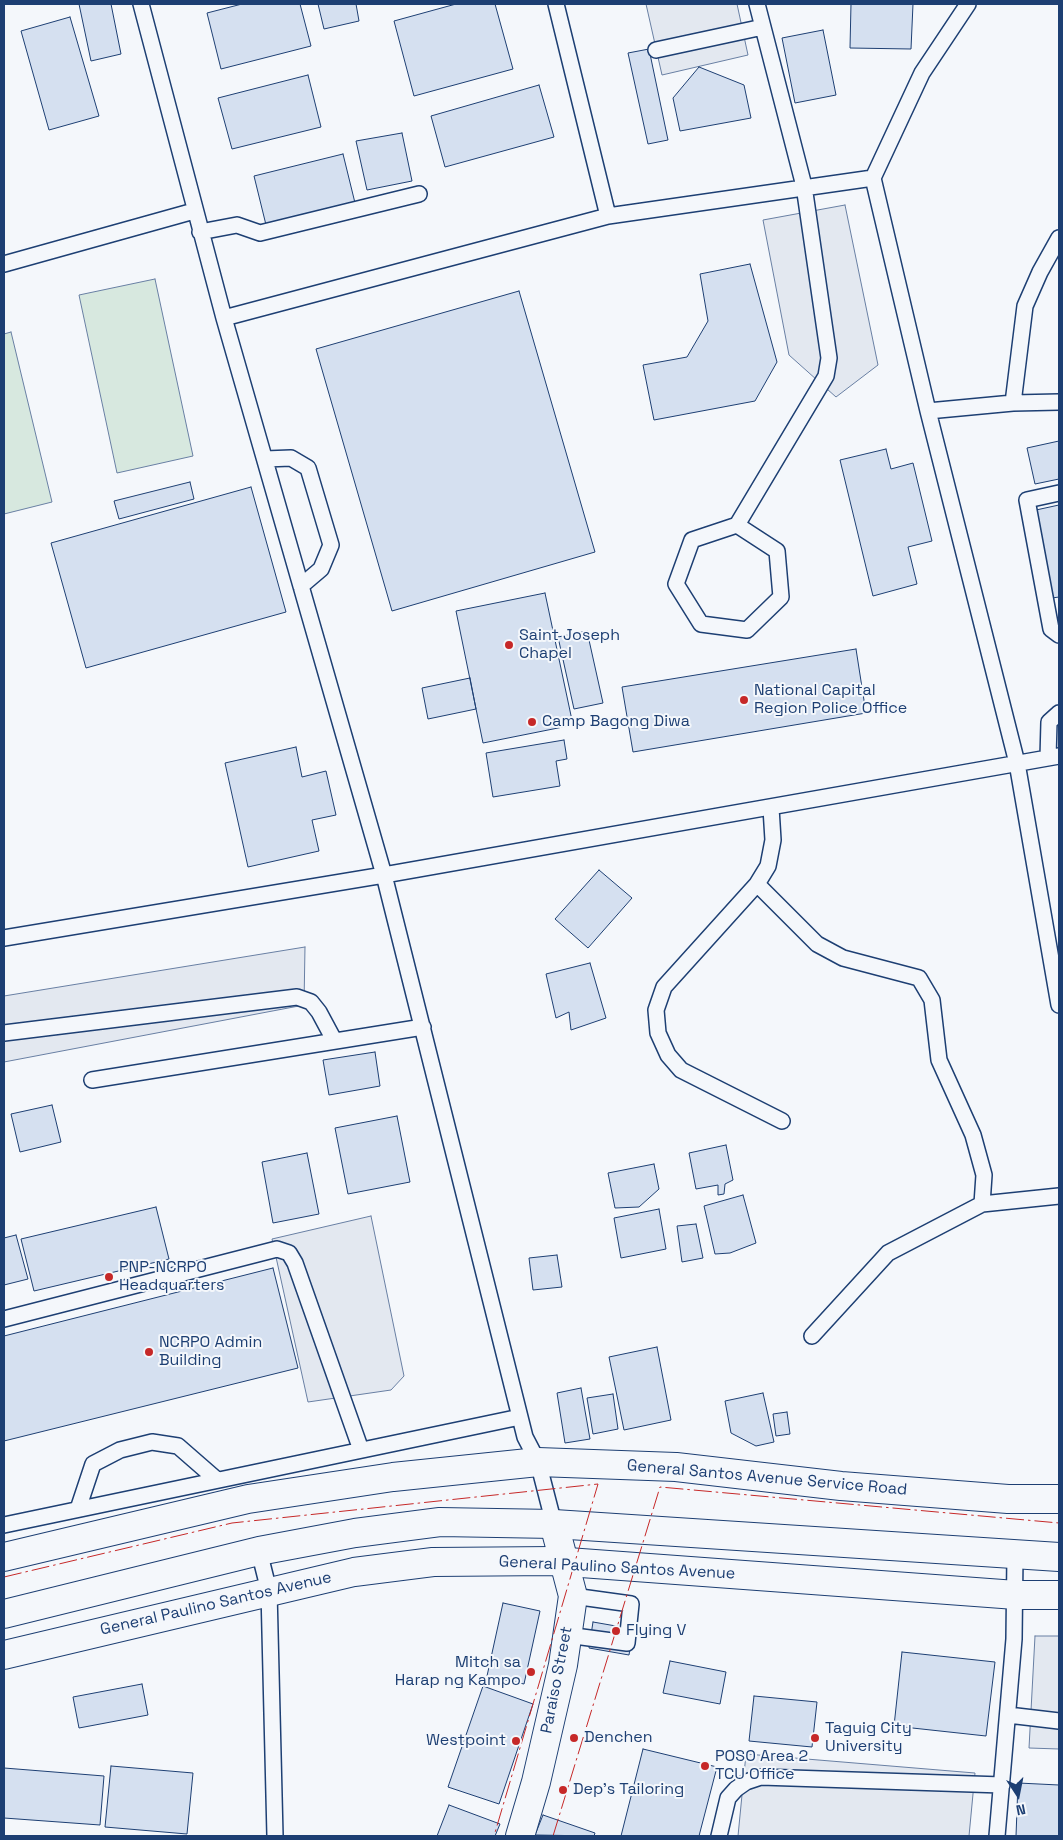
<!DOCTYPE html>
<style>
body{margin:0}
#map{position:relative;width:1063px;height:1840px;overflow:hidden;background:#f4f7fb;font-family:"Space Grotesk",sans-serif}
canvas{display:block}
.frame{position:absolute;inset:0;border:5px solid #1d3f73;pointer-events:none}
.north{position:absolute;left:993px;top:1770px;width:50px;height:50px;-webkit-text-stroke:4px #f4f7fb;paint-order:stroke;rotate:169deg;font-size:14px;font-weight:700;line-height:20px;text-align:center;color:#1d3f73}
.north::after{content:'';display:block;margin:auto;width:18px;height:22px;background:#1d3f73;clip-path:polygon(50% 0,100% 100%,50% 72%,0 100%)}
</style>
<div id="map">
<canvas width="1063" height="1840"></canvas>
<div class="frame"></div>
<div class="north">N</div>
</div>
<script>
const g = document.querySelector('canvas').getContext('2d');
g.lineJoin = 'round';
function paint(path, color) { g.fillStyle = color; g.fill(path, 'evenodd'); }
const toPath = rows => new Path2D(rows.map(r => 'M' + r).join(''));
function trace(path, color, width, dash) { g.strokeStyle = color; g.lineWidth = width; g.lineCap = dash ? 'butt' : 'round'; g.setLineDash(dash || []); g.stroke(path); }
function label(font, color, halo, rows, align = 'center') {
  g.font = font + ' "Space Grotesk",sans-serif'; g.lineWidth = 4; g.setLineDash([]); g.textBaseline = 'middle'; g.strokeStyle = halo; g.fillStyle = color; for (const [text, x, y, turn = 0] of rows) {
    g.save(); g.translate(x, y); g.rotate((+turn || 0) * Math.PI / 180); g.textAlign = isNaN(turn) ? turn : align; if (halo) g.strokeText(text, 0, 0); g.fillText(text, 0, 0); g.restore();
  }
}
const green = toPath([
 [155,279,193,456,117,473,79,295,155,279],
 [11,332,52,502,4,514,4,334,11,332]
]);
paint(green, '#d7e8df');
trace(green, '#687fa3', 1);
const parking = toPath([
 [646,4,737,4,748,55,662,75,646,4],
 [845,205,878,365,836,397,789,355,763,220,845,205],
 [305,947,304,1005,4,1062,4,996,305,947],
 [371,1216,404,1376,391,1390,308,1402,272,1239,371,1216],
 [1035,1636,1059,1636,1059,1749,1029,1748,1035,1636],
 [746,1754,975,1773,969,1836,738,1836,746,1754]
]);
paint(parking, '#e3e8f0');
trace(parking, '#687fa3', 1);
const building = toPath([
 [79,4,111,4,121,54,91,61,79,4],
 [242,4,300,4,311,46,221,69,207,13,242,4],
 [318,4,356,4,359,21,324,29,318,4],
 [456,4,495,4,513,69,414,96,394,21,456,4],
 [851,4,913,4,911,49,850,48,851,4],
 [70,17,99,116,49,130,21,31,70,17],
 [823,30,836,95,795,103,782,38,823,30],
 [649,49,668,140,648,144,628,53,649,49],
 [699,67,744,85,751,118,680,131,673,98,699,67],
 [308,75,321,127,232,149,218,98,308,75],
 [539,85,554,137,445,167,431,116,539,85],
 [402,133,412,181,367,190,356,141,402,133],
 [343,154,356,207,267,229,254,176,343,154],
 [750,264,777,362,755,401,654,420,643,365,687,357,708,321,700,274,750,264],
 [519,291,595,552,392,611,316,349,519,291],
 [1059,441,1059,479,1035,484,1027,448,1059,441],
 [886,449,891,469,913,463,932,541,908,547,917,584,873,596,840,460,886,449],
 [190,482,194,499,119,519,114,501,190,482],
 [251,487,286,612,86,668,51,543,251,487],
 [1059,505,1059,597,1052,598,1036,510,1059,505],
 [545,593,573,725,483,743,456,611,545,593],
 [587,631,603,703,574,709,558,637,587,631],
 [856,649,866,713,633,752,622,687,856,649],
 [470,678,476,709,428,719,422,688,470,678],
 [564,740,567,759,556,761,560,786,493,797,486,753,564,740],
 [296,747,302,777,326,771,336,815,312,820,319,851,248,867,225,763,296,747],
 [599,870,632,898,588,948,555,919,599,870],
 [590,963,606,1018,571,1030,569,1012,556,1018,546,974,590,963],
 [375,1052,380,1086,329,1095,323,1060,375,1052],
 [52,1105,61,1142,20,1152,11,1114,52,1105],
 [397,1116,410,1182,348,1194,335,1128,397,1116],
 [726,1145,733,1180,725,1184,724,1194,718,1195,718,1185,696,1189,689,1153,726,1145],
 [307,1153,319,1214,273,1223,262,1162,307,1153],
 [654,1164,659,1189,639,1207,615,1208,608,1173,654,1164],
 [743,1195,756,1243,730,1253,715,1254,704,1206,743,1195],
 [156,1207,169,1259,34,1291,21,1239,156,1207],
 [659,1209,666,1249,621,1258,614,1218,659,1209],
 [696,1224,703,1258,682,1262,677,1226,696,1224],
 [16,1235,28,1279,4,1285,4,1238,16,1235],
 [557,1255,562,1287,533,1290,529,1258,557,1255],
 [273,1268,298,1368,4,1441,4,1336,273,1268],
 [657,1347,671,1420,624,1430,609,1357,657,1347],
 [581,1388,590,1439,565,1443,557,1393,581,1388],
 [763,1393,774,1442,756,1446,731,1433,725,1401,763,1393],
 [613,1394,618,1429,593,1434,587,1398,613,1394],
 [787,1412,790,1434,776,1436,773,1414,787,1412],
 [503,1603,540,1611,524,1684,487,1676,503,1603],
 [593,1622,633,1629,629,1655,589,1648,593,1622],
 [902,1652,995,1662,986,1736,894,1726,902,1652],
 [670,1661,726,1672,720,1704,663,1693,670,1661],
 [142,1684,148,1715,79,1728,73,1697,142,1684],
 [483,1686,533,1704,499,1804,448,1787,483,1686],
 [754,1696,817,1702,812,1747,749,1741,754,1696],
 [643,1749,717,1767,699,1836,621,1836,643,1749],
 [111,1766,193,1773,187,1834,105,1827,111,1766],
 [4,1768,104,1776,100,1825,4,1818,4,1768],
 [1018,1783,1059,1785,1059,1836,1016,1836,1018,1783],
 [449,1805,500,1824,495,1836,437,1836,449,1805],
 [543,1815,595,1833,594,1836,535,1835,543,1815]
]);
paint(building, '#d5e0f0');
trace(building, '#1d3f73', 1);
const lane = toPath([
 [141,4,224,318,384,875,525,1437,538,1462,554,1524],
 [556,4,608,216],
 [968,4,922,73,873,178,928,411,1017,763,1059,1005],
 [656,50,763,27],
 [200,232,237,225,260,233,419,194],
 [4,264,194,211],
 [224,318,608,216,873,178],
 [1013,403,1025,306,1040,272,1059,238],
 [928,411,1013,403,1059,402],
 [265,459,291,458,308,468,331,545,321,569,301,586],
 [1059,493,1027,500,1051,629,1059,635],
 [737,525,777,551,781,597,747,630,701,624,676,584,692,540,737,525,826,376,829,358,804,186,757,4],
 [1048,758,1049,722,1059,713],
 [771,808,773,840,768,866,757,884,664,987,656,1010,658,1033,668,1055,681,1070,782,1121],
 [757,884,817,944,843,958,919,978,932,1000,939,1060,973,1135,984,1175,982,1204,888,1253,812,1336],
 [4,938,384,875,1059,756],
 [4,1033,297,997,311,1002,319,1012,334,1040],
 [92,1080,423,1027],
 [982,1204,1059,1196],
 [4,1319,277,1249,289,1253,295,1263,361,1450],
 [78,1509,93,1464,120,1450,152,1442,178,1446,217,1480],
 [4,1525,520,1417],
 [259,1551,269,1591,275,1836],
 [567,1635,627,1643,631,1604,573,1596],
 [1008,1715,1059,1721],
 [719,1836,728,1798,736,1789,746,1782,761,1777,1002,1785],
 [997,1836,1014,1639,1015,1555]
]);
const street = toPath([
 [4,1557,248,1499,393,1477,538,1462,676,1467,841,1486,1008,1499,1059,1499]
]);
const secondary = toPath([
 [520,1836,536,1782,563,1665,573,1596,554,1524]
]);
const primary = toPath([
 [4,1614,259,1551,355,1533,440,1522,554,1524,1059,1557],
 [4,1655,354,1572,433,1562,554,1561,1016,1595,1059,1595]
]);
trace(lane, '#1d3f73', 18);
trace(street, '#1d3f73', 30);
trace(secondary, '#1d3f73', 30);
trace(primary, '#1d3f73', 30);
trace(lane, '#f4f7fb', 15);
trace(street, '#f4f7fb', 28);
trace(secondary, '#f4f7fb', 28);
trace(primary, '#f4f7fb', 28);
trace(toPath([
 [4,1577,232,1523,598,1484,494,1836],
 [553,1836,660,1487,1059,1523]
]), '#c62828', 1, [18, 4, 2.5, 4]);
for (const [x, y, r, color] of [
 [509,645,5,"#c62828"],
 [744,700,5,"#c62828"],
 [532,722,5,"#c62828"],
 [109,1277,5,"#c62828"],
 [149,1352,5,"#c62828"],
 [616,1631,5,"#c62828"],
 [531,1672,5,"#c62828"],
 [574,1738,5,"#c62828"],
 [815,1738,5,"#c62828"],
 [516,1741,5,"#c62828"],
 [705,1766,5,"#c62828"],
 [563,1790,5,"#c62828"]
]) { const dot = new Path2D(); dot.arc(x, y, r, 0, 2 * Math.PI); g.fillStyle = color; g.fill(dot); trace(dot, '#f4f7fb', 2); }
label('16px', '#1d3f73', '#f4f7fb', [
 ["Saint Joseph",519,636],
 ["Chapel",519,654],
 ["National Capital",754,691],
 ["Region Police Office",754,709],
 ["Camp Bagong Diwa",542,722],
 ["PNP-NCRPO",119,1268],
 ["Headquarters",119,1286],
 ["NCRPO Admin",159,1343],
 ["Building",159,1361],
 ["Flying V",626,1631],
 ["Mitch sa",521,1663,"right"],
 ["Harap ng Kampo",521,1681,"right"],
 ["Taguig City",825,1729],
 ["University",825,1747],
 ["Denchen",584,1738],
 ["Westpoint",506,1741,"right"],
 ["POSO Area 2",715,1757],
 ["TCU Office",715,1775],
 ["Dep's Tailoring",573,1790]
], 'left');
label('16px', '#1d3f73', '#f4f7fb', [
 ["General Santos Avenue Service Road",767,1478,5],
 ["General Paulino Santos Avenue",617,1568,3],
 ["General Paulino Santos Avenue",216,1604,-13],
 ["Paraiso Street",557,1680,-79]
]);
</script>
